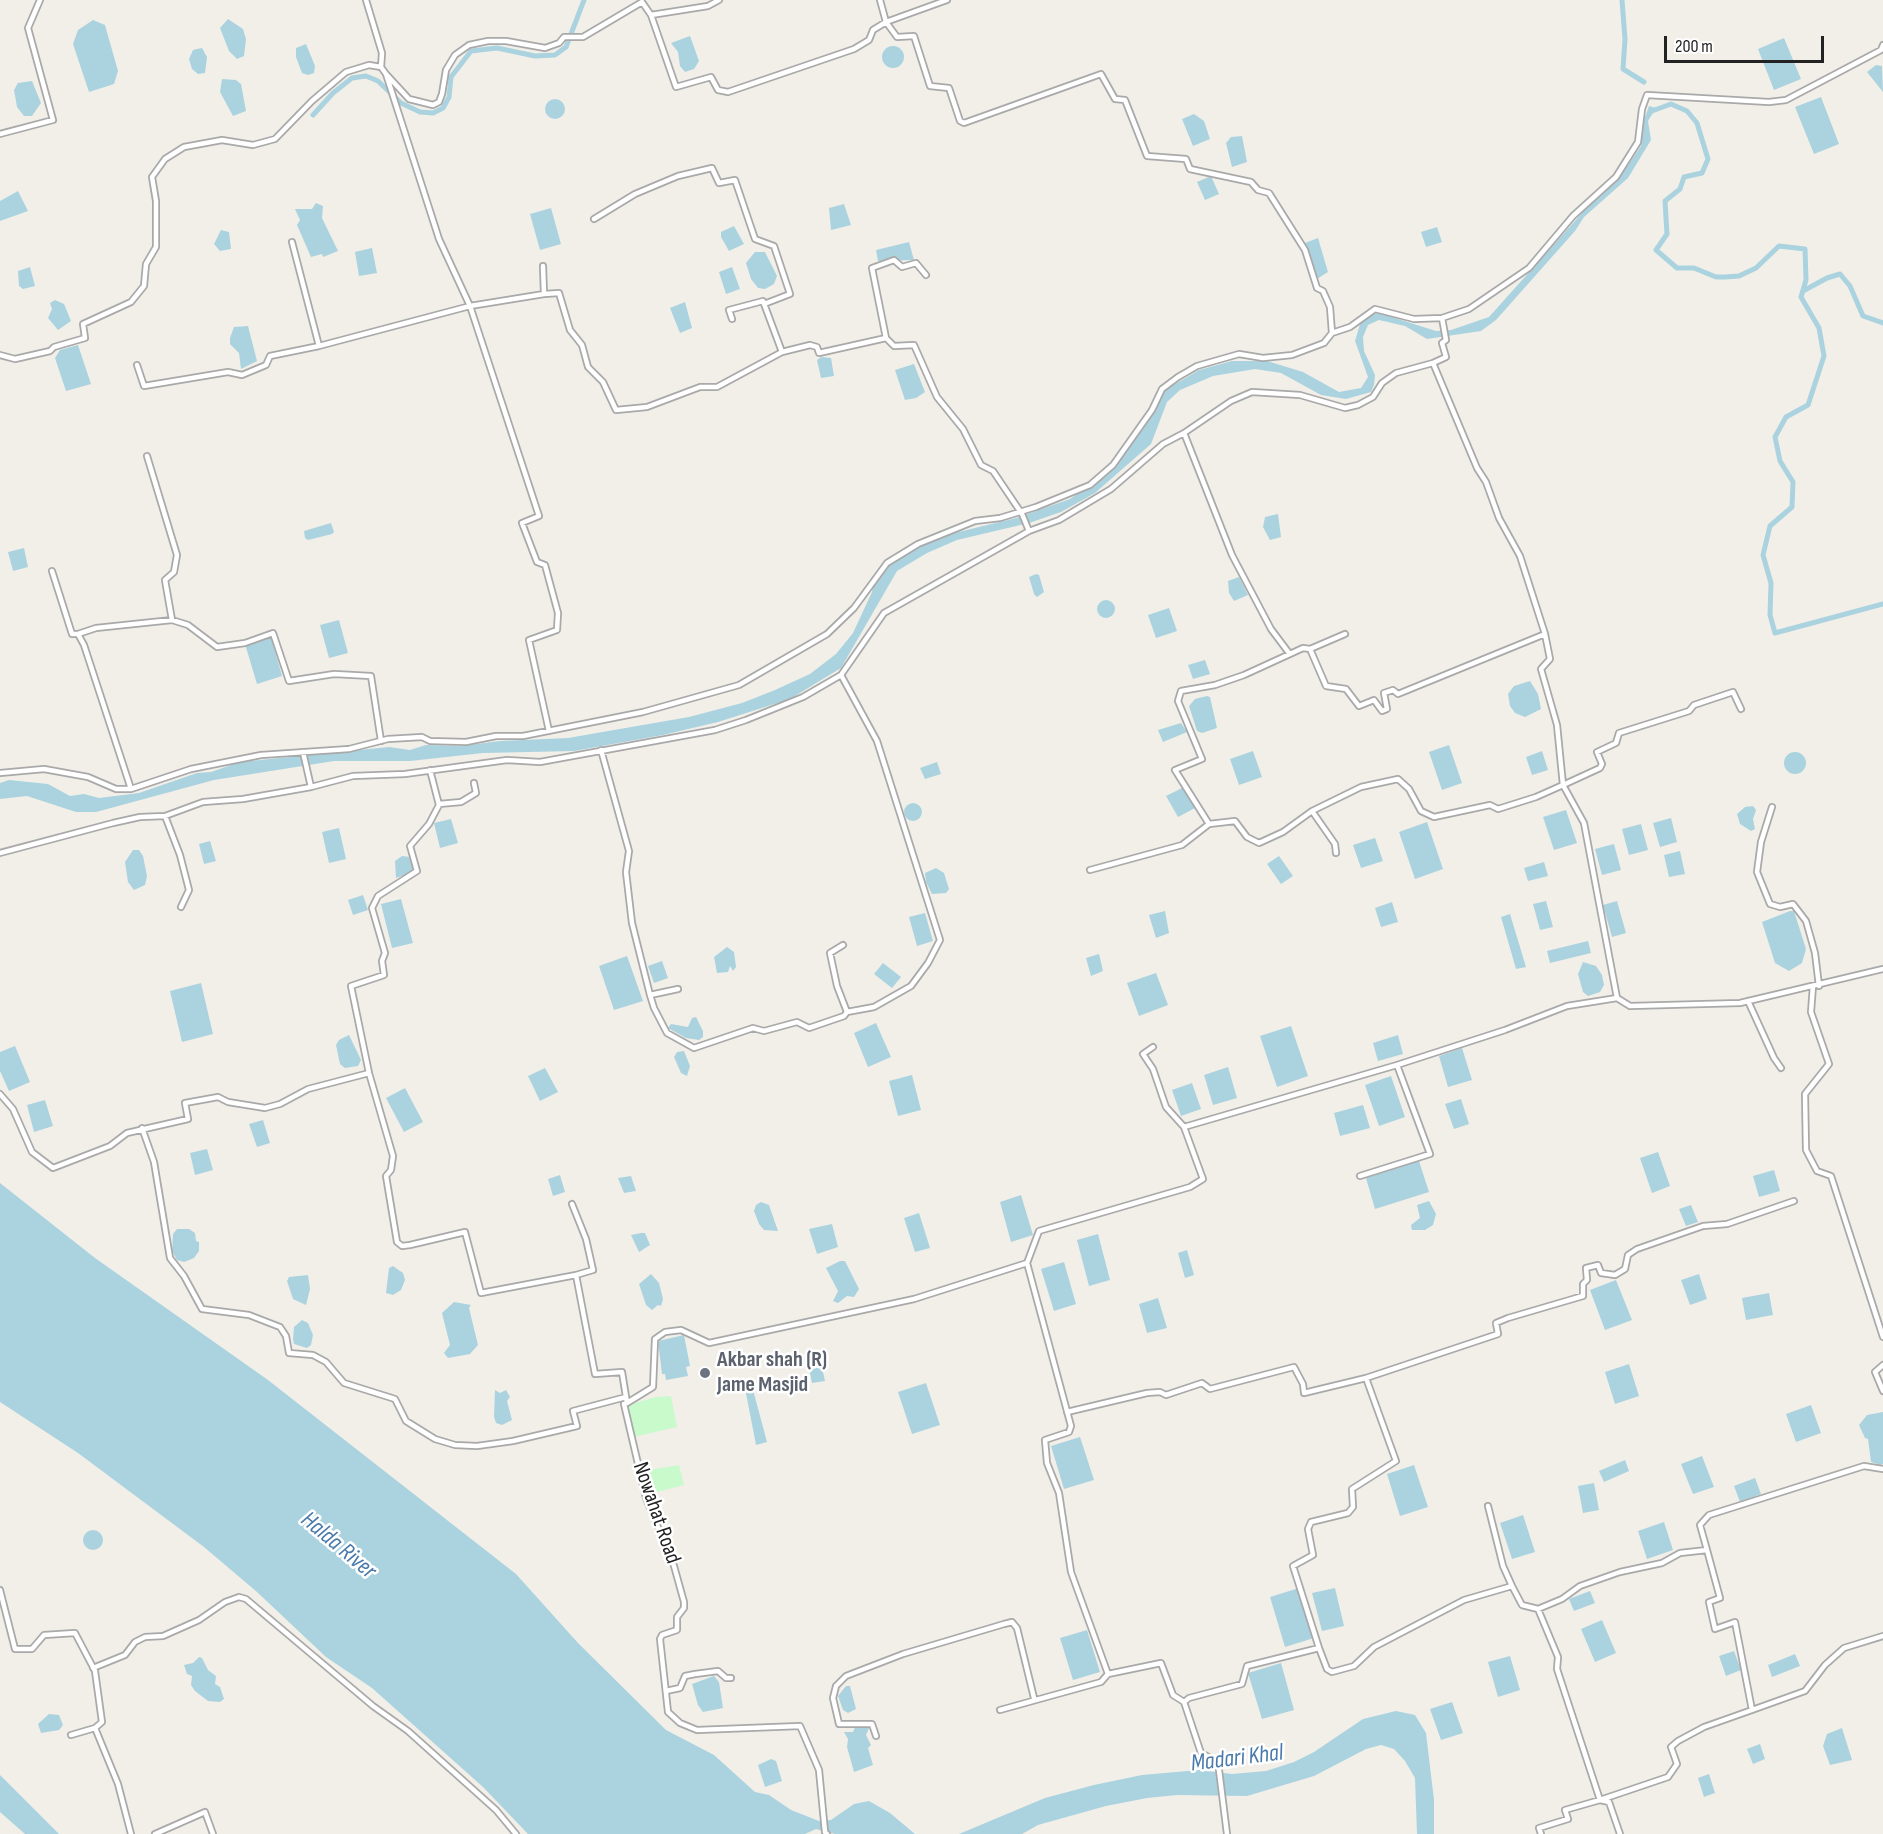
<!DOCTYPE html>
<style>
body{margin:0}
#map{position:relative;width:1883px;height:1834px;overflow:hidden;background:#f2efe9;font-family:"Sofia Sans Condensed",sans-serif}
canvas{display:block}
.scale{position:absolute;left:1664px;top:36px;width:160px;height:27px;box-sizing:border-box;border:3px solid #222;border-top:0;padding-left:8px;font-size:18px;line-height:21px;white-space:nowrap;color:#222;-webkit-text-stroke:4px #fff;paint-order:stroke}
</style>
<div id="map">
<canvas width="1883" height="1834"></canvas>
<div class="scale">200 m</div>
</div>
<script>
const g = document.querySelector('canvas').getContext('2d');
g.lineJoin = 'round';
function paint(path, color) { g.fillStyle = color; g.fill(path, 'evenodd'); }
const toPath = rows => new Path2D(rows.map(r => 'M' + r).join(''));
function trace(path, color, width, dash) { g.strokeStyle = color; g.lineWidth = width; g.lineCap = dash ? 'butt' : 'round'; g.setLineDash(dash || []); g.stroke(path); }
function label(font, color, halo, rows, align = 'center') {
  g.font = font + ' "Sofia Sans Condensed",sans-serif'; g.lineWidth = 5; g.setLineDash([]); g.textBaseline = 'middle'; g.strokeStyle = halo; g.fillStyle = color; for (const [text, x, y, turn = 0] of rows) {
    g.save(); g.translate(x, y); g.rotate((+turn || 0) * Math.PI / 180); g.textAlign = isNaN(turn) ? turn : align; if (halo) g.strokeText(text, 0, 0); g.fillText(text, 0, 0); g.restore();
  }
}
paint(toPath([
 [671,1396,677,1427,634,1437,628,1405,656,1397],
 [679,1465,684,1485,649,1494,643,1471]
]), '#c8facc');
paint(toPath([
 [228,19,243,29,246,39,244,56,237,59,229,51,220,28],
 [93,20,105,25,118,71,114,84,89,92,73,44,78,30],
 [690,36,699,61,694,69,685,72,680,66,678,52,671,43],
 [1784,38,1801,79,1774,90,1758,49],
 [306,44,315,66,314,73,308,75,302,73,296,57,296,48],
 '882 57a11 11 0 1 1 22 0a11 11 0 1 1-22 0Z',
 [202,48,207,57,205,73,198,74,192,69,189,59,193,50],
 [1876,65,1882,66,1883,92,1867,72],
 [222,79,236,80,241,84,246,111,233,116,220,92],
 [32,81,41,103,32,116,24,116,17,107,14,90,18,83],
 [1821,97,1839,144,1814,154,1795,107],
 '545 109a10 10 0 1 1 20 0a10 10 0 1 1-20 0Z',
 [1649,106,1656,108,1648,121,1651,140,1628,178,1584,217,1575,231,1496,320,1481,331,1427,339,1405,326,1379,320,1368,325,1363,337,1364,351,1375,375,1374,385,1371,392,1346,399,1321,395,1281,373,1255,369,1213,376,1180,390,1167,402,1151,444,1095,493,1061,512,1029,523,957,540,927,553,897,571,841,668,790,699,718,722,663,735,574,751,483,753,410,761,334,761,214,780,96,812,76,812,27,796,0,799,0,783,9,780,48,784,70,796,84,794,99,798,139,793,197,773,211,772,240,762,389,747,410,750,426,745,461,746,500,741,568,738,689,717,742,703,775,690,810,674,836,654,853,633,872,592,874,578,901,556,946,535,1016,518,1070,499,1108,472,1126,451,1144,428,1165,390,1199,370,1232,361,1267,361,1303,372,1339,392,1361,388,1368,377,1355,341,1360,324,1369,315,1379,313,1436,331,1451,330,1489,317,1591,203,1624,171,1641,146,1644,120],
 [1194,114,1204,121,1210,139,1193,146,1182,119],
 [1242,136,1247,162,1232,167,1226,143,1231,137],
 [1211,176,1219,194,1205,200,1197,182],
 [18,191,28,211,0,221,0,201],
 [316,203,323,206,322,218,338,251,323,257,322,254,311,257,297,225,300,220,295,209,312,209],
 [844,204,851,225,831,230,829,208],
 [551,208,561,244,540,250,530,214],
 [734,226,744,244,729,251,721,237,721,232],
 [1437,227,1442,242,1426,247,1421,232],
 [221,230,229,232,231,249,220,251,214,244],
 [1318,238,1328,272,1317,279,1305,243],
 [909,242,914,260,878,261,876,250],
 [372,248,377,273,359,276,355,252],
 [755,252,765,252,777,276,774,284,765,289,758,288,751,279,746,263],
 [30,267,35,286,23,289,19,286,18,271],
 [732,267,740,289,726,294,719,272],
 [55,300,64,304,71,321,58,330,48,318,52,309,50,303],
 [685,302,692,328,680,333,670,308],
 [248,326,257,361,241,369,239,353,230,344,230,338,234,327],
 [78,345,91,384,66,391,55,358,60,350],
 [821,357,831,358,834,376,821,378,817,360],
 [914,364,925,392,916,398,905,400,895,370],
 [1278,514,1281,537,1270,540,1263,527,1265,517],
 [331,523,334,532,332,534,308,540,305,538,304,531],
 [24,548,28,567,13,571,8,552],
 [1036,574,1039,575,1044,592,1037,597,1034,594,1029,577],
 [1239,577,1248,595,1234,601,1229,593,1228,581],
 '1097 609a9 9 0 1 1 18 0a9 9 0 1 1-18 0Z',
 [1169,608,1177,631,1156,638,1148,615],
 [339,620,348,653,329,658,320,625],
 [271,637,282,676,257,684,245,644],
 [1205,660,1210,674,1193,679,1188,665],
 [1530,681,1538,694,1541,709,1525,717,1515,713,1510,706,1508,694,1514,686],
 [1207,696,1210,697,1217,728,1202,733,1197,731,1189,706,1195,699],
 [1181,723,1187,732,1163,742,1158,730],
 [1449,745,1462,783,1442,790,1429,752],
 [1253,751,1262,777,1239,785,1230,759],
 [1542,751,1548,770,1532,775,1526,757],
 '1784 763a11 11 0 1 1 22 0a11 11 0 1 1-22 0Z',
 [937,762,941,774,925,779,920,768],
 [1184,787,1195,808,1178,817,1166,796],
 '904 812a9 9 0 1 1 18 0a9 9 0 1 1-18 0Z',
 [1753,806,1756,810,1753,819,1755,829,1751,831,1740,824,1737,814,1745,807],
 [1566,810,1577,843,1554,850,1543,817],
 [1671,818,1677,842,1660,847,1653,823],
 [451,819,458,843,440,848,434,823],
 [1427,822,1443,869,1415,879,1399,832],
 [1641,824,1648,850,1629,855,1622,829],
 [339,828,346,859,329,863,322,832],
 [1375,838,1383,861,1361,868,1353,845],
 [210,841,216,861,204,864,199,844],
 [1614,844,1621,870,1602,875,1595,849],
 [133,850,139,850,143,856,147,876,145,885,134,890,128,882,125,862],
 [1680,851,1685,874,1669,877,1664,855],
 [402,856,410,857,413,870,411,873,396,878,395,861],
 [1279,856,1293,876,1281,884,1267,864],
 [1544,862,1548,876,1528,881,1524,868],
 [936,868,944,873,949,889,946,893,932,894,926,882,925,873],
 [363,895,368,910,353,915,348,900],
 [401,899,413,943,392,948,381,904],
 [1546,901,1553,927,1540,930,1533,904],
 [1617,901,1626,933,1612,937,1603,905],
 [1392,902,1398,922,1381,927,1375,908],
 [1165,911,1169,933,1156,938,1149,915],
 [1790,911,1794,911,1806,949,1802,963,1789,971,1775,963,1762,922],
 [925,913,933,941,917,946,909,917],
 [1510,914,1526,967,1516,969,1501,917],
 [1588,941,1591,953,1550,963,1547,951],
 [727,947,734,952,736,967,733,971,730,966,728,972,717,973,714,957],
 [1099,954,1103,971,1091,976,1086,958],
 [627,956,643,1001,614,1010,599,966],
 [662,961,668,978,654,983,648,966],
 [1583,962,1596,966,1602,975,1604,985,1600,992,1588,996,1583,992,1578,974],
 [883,963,901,977,892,988,874,974],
 [1156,973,1168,1005,1139,1016,1127,983],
 [201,983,213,1034,182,1042,170,991],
 [696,1017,703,1031,703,1037,699,1040,686,1038,668,1028,671,1024,688,1027,692,1018],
 [876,1023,891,1057,868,1067,854,1033],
 [1291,1026,1308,1076,1277,1087,1260,1036],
 [349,1035,361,1060,358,1066,345,1068,340,1064,336,1045,339,1040],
 [1398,1035,1403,1054,1378,1061,1373,1043],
 [15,1046,30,1082,9,1091,0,1071,0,1052],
 [1462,1048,1472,1080,1448,1087,1439,1056],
 [684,1051,690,1066,687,1076,681,1073,674,1057,677,1052],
 [1228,1067,1237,1098,1213,1105,1204,1075],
 [545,1068,558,1092,540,1101,528,1076],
 [912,1075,921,1110,898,1116,889,1081],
 [1391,1076,1405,1117,1379,1126,1365,1085],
 [1192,1083,1201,1109,1181,1116,1172,1090],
 [405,1088,423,1122,404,1132,386,1098],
 [1461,1099,1469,1124,1454,1129,1445,1104],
 [45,1100,53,1126,34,1132,27,1105],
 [1363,1105,1370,1128,1340,1136,1334,1113],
 [263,1120,270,1143,257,1147,249,1124],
 [207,1149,213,1170,195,1175,190,1153],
 [1658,1152,1670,1186,1652,1193,1640,1158],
 [1419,1161,1429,1192,1375,1209,1366,1178],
 [1774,1170,1780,1191,1759,1197,1753,1176],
 [560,1175,565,1192,553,1196,548,1179],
 [631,1176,636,1191,624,1193,618,1178],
 [0,1183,95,1258,268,1380,516,1574,578,1643,666,1730,714,1755,755,1792,769,1795,791,1810,819,1821,831,1820,854,1804,869,1801,890,1813,915,1834,835,1834,816,1829,805,1834,528,1834,483,1787,372,1688,326,1657,257,1592,204,1547,78,1453,0,1402],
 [1021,1195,1033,1235,1011,1242,1000,1202],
 [1429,1201,1436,1214,1433,1225,1425,1230,1412,1230,1411,1225,1420,1218,1417,1205],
 [761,1202,769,1205,778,1231,764,1230,759,1224,754,1211,756,1205],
 [1691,1205,1698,1222,1686,1226,1679,1209],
 [919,1213,930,1248,915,1252,904,1218],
 [832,1224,838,1247,817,1254,809,1229],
 [177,1229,189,1229,195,1233,196,1241,199,1242,199,1251,194,1258,184,1262,177,1260,172,1251,173,1234],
 [641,1233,645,1233,650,1245,639,1252,631,1235],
 [1098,1234,1110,1280,1089,1286,1077,1240],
 [1187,1250,1194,1275,1185,1278,1178,1253],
 [840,1261,845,1261,859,1289,854,1297,847,1296,838,1303,833,1301,838,1291,826,1268],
 [1064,1262,1076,1304,1054,1311,1041,1269],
 [393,1266,403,1273,405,1280,401,1290,393,1295,386,1293,389,1268],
 [651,1274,659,1283,663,1299,661,1306,658,1305,652,1310,646,1305,639,1284],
 [1699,1274,1707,1299,1690,1305,1681,1280],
 [308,1275,310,1289,306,1305,293,1299,287,1281,289,1277],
 [1616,1280,1632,1320,1605,1330,1590,1290],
 [1769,1293,1773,1315,1746,1320,1742,1298],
 [1158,1298,1167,1328,1147,1333,1139,1304],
 [454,1302,471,1305,469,1308,478,1345,470,1354,448,1358,444,1353,450,1345,442,1313],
 [302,1320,308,1323,313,1335,311,1345,307,1348,294,1344,293,1339,294,1327],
 [684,1335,690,1366,686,1367,688,1376,666,1380,665,1374,662,1374,658,1341],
 [811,1358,820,1358,825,1381,812,1383,808,1362],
 [1629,1364,1639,1396,1615,1404,1605,1372],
 [926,1383,940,1425,912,1434,898,1392],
 [752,1386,767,1442,756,1445,745,1388],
 [495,1390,500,1393,506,1390,510,1397,507,1401,512,1420,502,1425,496,1423,494,1417],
 [1811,1405,1821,1433,1796,1442,1786,1414],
 [1883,1412,1883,1464,1880,1465,1871,1462,1868,1439,1865,1438,1859,1425,1867,1415],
 [1080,1437,1094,1480,1064,1489,1051,1446],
 [1702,1456,1714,1487,1693,1494,1681,1464],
 [1625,1460,1629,1471,1604,1482,1599,1471],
 [1414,1465,1428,1507,1400,1516,1387,1474],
 [1755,1478,1761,1494,1740,1502,1734,1486],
 [1594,1483,1599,1510,1583,1513,1578,1486],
 [1523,1515,1535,1552,1512,1559,1500,1523],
 [1664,1522,1673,1550,1647,1559,1638,1531],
 '83 1540a10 10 0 1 1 20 0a10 10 0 1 1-20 0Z',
 [1299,1588,1314,1638,1285,1647,1270,1597],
 [1335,1588,1344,1626,1322,1631,1312,1593],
 [1590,1591,1595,1603,1574,1611,1569,1599],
 [1602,1620,1616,1653,1595,1662,1581,1629],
 [1087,1630,1100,1672,1073,1680,1060,1638],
 [1734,1651,1741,1670,1726,1676,1719,1656],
 [1795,1654,1800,1666,1772,1677,1768,1665],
 [1510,1656,1520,1690,1498,1697,1488,1662],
 [199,1657,202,1658,208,1670,216,1676,215,1684,220,1687,224,1699,220,1702,208,1701,195,1691,191,1685,192,1676,187,1674,184,1665,193,1663],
 [1281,1663,1294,1710,1262,1719,1248,1673],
 [714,1676,719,1682,723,1708,703,1712,698,1705,692,1684],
 [846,1686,850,1686,856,1709,848,1713,843,1710,838,1696],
 [1452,1702,1463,1733,1441,1740,1430,1709],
 [1396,1711,1415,1715,1426,1733,1434,1800,1434,1834,1417,1834,1415,1778,1405,1761,1394,1749,1381,1745,1366,1749,1314,1776,1247,1796,1177,1795,1147,1798,1106,1806,1038,1825,1022,1834,959,1834,1045,1798,1094,1785,1142,1775,1199,1770,1232,1774,1266,1771,1294,1762,1314,1752,1363,1719],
 [49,1714,59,1715,63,1725,59,1730,41,1733,38,1724],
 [870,1726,866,1735,871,1745,868,1748,873,1765,854,1772,847,1747,848,1739,844,1732,853,1732,855,1727],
 [1842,1728,1852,1760,1830,1765,1823,1746,1827,1734],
 [1760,1744,1765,1759,1753,1764,1747,1749],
 [771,1759,776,1761,782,1781,765,1787,758,1765],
 [1709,1774,1715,1793,1704,1797,1698,1778],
 [0,1775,59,1834,25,1834,0,1812]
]), '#aad3df');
trace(toPath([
 [1622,0,1625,39,1623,69,1644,82],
 [1652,111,1671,104,1687,111,1697,123,1708,159,1702,173,1684,177,1680,189,1665,201,1667,234,1656,250,1677,268,1694,268,1716,277,1725,277,1739,276,1756,268,1779,246,1805,249,1806,280,1801,297,1819,328,1824,356,1808,405,1786,417,1775,437,1780,461,1793,482,1792,507,1770,526,1763,555,1771,583,1770,615,1775,633,1883,604],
 [313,115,333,93,352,78,366,76,378,81,401,103,420,112,433,113,443,108,449,97,451,77,471,51,497,48,535,56,555,55,566,47,584,0],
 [1803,291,1827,278,1840,274,1850,286,1863,316,1883,323]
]), '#aad3df', 5);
const minor = toPath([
 [366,0,382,53,381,67],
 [880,0,886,22,947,0],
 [651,15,708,6,719,0],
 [0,134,53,120,28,28,40,0],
 [594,219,635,194,678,176,712,168,719,183,735,180,755,239,774,246,790,294,764,304],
 [292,242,319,346],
 [543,266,544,294,559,293,570,330,582,345,588,367,603,382,616,410,647,407,700,387,717,387,782,352,810,345,817,347,819,353,886,338],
 [926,275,916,263,902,267,894,260,872,268,886,338,894,346,914,345,937,397,963,429,981,465,993,471,1022,514,1029,531,1059,520,1111,489,1163,444,1184,433],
 [732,319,729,310,763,301,782,352],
 [1332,333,1350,327,1375,309,1414,319,1442,318],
 [0,355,15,359,50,351,54,347,85,338,83,324,131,302,144,286,146,264,156,247,156,201,152,177,165,159,184,147,222,140,253,145,275,139,312,101,346,72,369,65,381,67,386,74,439,239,470,306,544,294],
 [137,365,144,386,228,372,242,375,266,365,270,356,319,346,470,306,539,516,522,523,537,562,545,565,558,613,557,630,529,640,549,731],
 [147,456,177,555,174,572,165,580,172,620],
 [52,571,72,634,78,634,84,645,131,789],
 [78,634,96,628,172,620,188,625,217,647,245,643,273,633,289,681,334,674,371,676,381,741],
 [1345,634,1310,649,1326,686,1346,689,1359,706,1374,700,1382,711,1387,709,1384,693,1393,690,1398,694,1545,634],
 [1289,653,1271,629,1232,555,1184,433,1231,401,1252,392,1300,395,1345,408,1358,405,1373,397,1382,383,1396,373,1433,363],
 [601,750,629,851,626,872,632,923,650,995],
 [303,752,311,787],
 [430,770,439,805,429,824,410,846,417,871,378,896,372,908,385,953,382,961,384,975,351,986,369,1073,393,1156,391,1170,386,1176,397,1242,402,1246,410,1245,465,1232,481,1293,576,1275],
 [0,773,44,769,88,777,116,789,131,789,191,769,261,755,349,749,388,739,422,737,430,741,466,742,496,736,523,736,643,712,739,685,827,634,854,608,887,563,918,544,975,521,1000,518,1036,507,1090,485,1113,465,1152,410,1162,389,1178,377,1197,366,1239,354,1263,358,1292,355,1324,343,1332,333,1330,307,1323,291,1317,288,1305,250,1269,193,1258,190,1251,182,1190,169,1186,159,1147,156,1125,100,1115,99,1101,74,964,123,960,121,949,88,930,86,914,36,897,37,886,22,873,30,869,40,854,49,728,92,718,90,711,77,676,87,651,15,642,2,583,37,564,37,559,43,545,48,506,41,488,41,469,45,455,55,446,70,442,94,439,102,433,105,409,99,386,74],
 [439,804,461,802,476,793,474,783],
 [1772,807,1761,842,1757,872,1770,904,1780,907,1793,904,1806,921,1815,953,1819,986],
 [1312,811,1335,844,1336,853],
 [165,816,180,855,189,890,181,907],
 [1209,824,1175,770,1202,759,1178,701,1181,691,1215,685,1244,675,1303,648,1310,649],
 [0,853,113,823,140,817,165,816,203,802,243,799,311,787,353,776,405,774,507,760,540,762,715,730,746,720,803,697,841,675,884,613,1029,531],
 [1090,870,1182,845,1209,824,1235,821,1247,837,1259,843,1283,832,1312,811,1361,787,1398,779,1409,789,1421,811,1434,817,1490,805,1498,809,1536,797,1563,785,1557,725,1541,669,1550,659,1545,634,1520,556,1499,518,1486,482,1477,468,1433,363,1446,357,1442,343,1446,340,1442,318,1469,309,1529,268,1573,216,1616,177,1638,142,1642,109,1647,95,1769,102,1786,100,1881,50,1883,45],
 [843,945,830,953,837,986,847,1012],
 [1813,986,1811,1012,1829,1064,1805,1094,1806,1150,1817,1171,1831,1176,1883,1337],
 [678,989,650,995,654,1008,667,1033,694,1048,753,1028,764,1031,797,1022,809,1028,844,1016,847,1012,874,1007,911,986,928,963,940,940,877,741,841,675],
 [1617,998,1584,823,1563,785,1600,768,1602,764,1597,752,1616,743,1619,733,1689,711,1694,705,1733,692,1741,709],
 [1748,1001,1774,1058,1781,1068],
 [0,1094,13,1109,32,1152,53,1168,110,1146,127,1133,188,1119,185,1103,218,1097,228,1102,265,1108,280,1104,308,1089,369,1073],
 [1184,1127,1397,1065,1505,1030,1567,1006,1617,998,1630,1006,1740,1003,1883,969],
 [142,1128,154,1162,170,1258,184,1276,202,1309,249,1315,280,1327,286,1336,289,1353,313,1355,326,1362,344,1383,395,1399,406,1421,435,1439,455,1445,477,1446,513,1441,577,1426,573,1411,626,1397],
 [1360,1176,1430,1154,1397,1065],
 [572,1204,586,1239,593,1270,576,1275,595,1374,622,1372,627,1403,624,1404,646,1498,674,1566,684,1602,684,1608,677,1617,677,1630,662,1635,660,1639,668,1712,680,1723,697,1730,800,1726,819,1770,825,1832,827,1834],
 [1027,1263,1039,1231,1190,1187,1203,1179,1184,1127,1166,1107,1153,1069,1143,1054,1153,1047],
 [1883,1365,1875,1372,1883,1391],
 [1366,1378,1498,1334,1496,1323,1508,1318,1583,1296,1583,1284,1587,1280,1586,1268,1598,1265,1601,1273,1615,1275,1625,1269,1628,1255,1637,1249,1703,1226,1727,1224,1794,1201],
 [627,1403,653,1387,655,1339,665,1332,681,1330,709,1343,914,1299,1027,1263,1071,1426,1069,1432,1045,1440,1047,1463,1059,1493,1071,1572,1108,1674,1161,1663,1173,1695,1184,1702,1201,1753,1218,1762,1227,1834],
 [1067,1412,1147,1393,1160,1392,1166,1395,1202,1383,1210,1389,1294,1367,1303,1384,1304,1393,1366,1378,1396,1461,1352,1489,1353,1507,1348,1513,1311,1522,1308,1529,1313,1555,1293,1566,1319,1648],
 [1488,1506,1503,1566,1512,1586,1522,1605,1538,1609,1562,1599,1580,1586,1620,1572,1662,1563,1680,1553,1707,1550,1720,1598,1709,1602,1715,1629,1735,1622,1752,1710,1805,1691,1825,1665,1844,1648,1883,1636],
 [1707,1550,1700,1525,1709,1515,1864,1466,1883,1469],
 [0,1590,15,1649,32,1649,44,1635,75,1633,95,1671,102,1722,95,1728,118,1784,131,1834],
 [1538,1609,1558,1657,1557,1669,1600,1800,1668,1777,1677,1764,1671,1747,1678,1741,1704,1727,1752,1710],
 [93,1668,125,1655,135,1642,145,1637,163,1636,199,1620,225,1602,239,1597,246,1599,373,1706,408,1731,496,1810,516,1834],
 [666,1691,680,1688,685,1676,695,1674,718,1671,726,1678,731,1678],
 [1184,1702,1189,1698,1242,1684,1247,1666,1319,1648,1327,1669,1332,1672,1354,1666,1374,1647,1464,1600,1512,1586],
 [1000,1710,1101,1682,1108,1674],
 [71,1735,95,1728],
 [876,1736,872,1724,839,1724,833,1698,836,1686,846,1676,903,1654,1004,1624,1012,1622,1017,1628,1034,1698],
 [155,1834,205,1812,213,1834],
 [1541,1834,1539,1828,1568,1819,1565,1810,1600,1800,1609,1802,1620,1834]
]);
trace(minor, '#a9a9a9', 8);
trace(minor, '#fff', 4.5);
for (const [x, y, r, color] of [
 [705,1373,6,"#6b7280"]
]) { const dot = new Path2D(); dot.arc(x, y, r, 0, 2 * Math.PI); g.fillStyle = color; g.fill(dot); trace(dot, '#fff', 2); }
label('bold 22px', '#5b616d', '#fff', [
 ["Akbar shah (R)",717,1360],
 ["Jame Masjid",717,1385]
], 'left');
label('22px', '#222', '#fff', [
 ["Nowahat Road",656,1513,71]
]);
label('italic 24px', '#4a7aab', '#fff', [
 ["Halda River",338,1546,40],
 ["Madari Khal",1237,1759,-7]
]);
</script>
